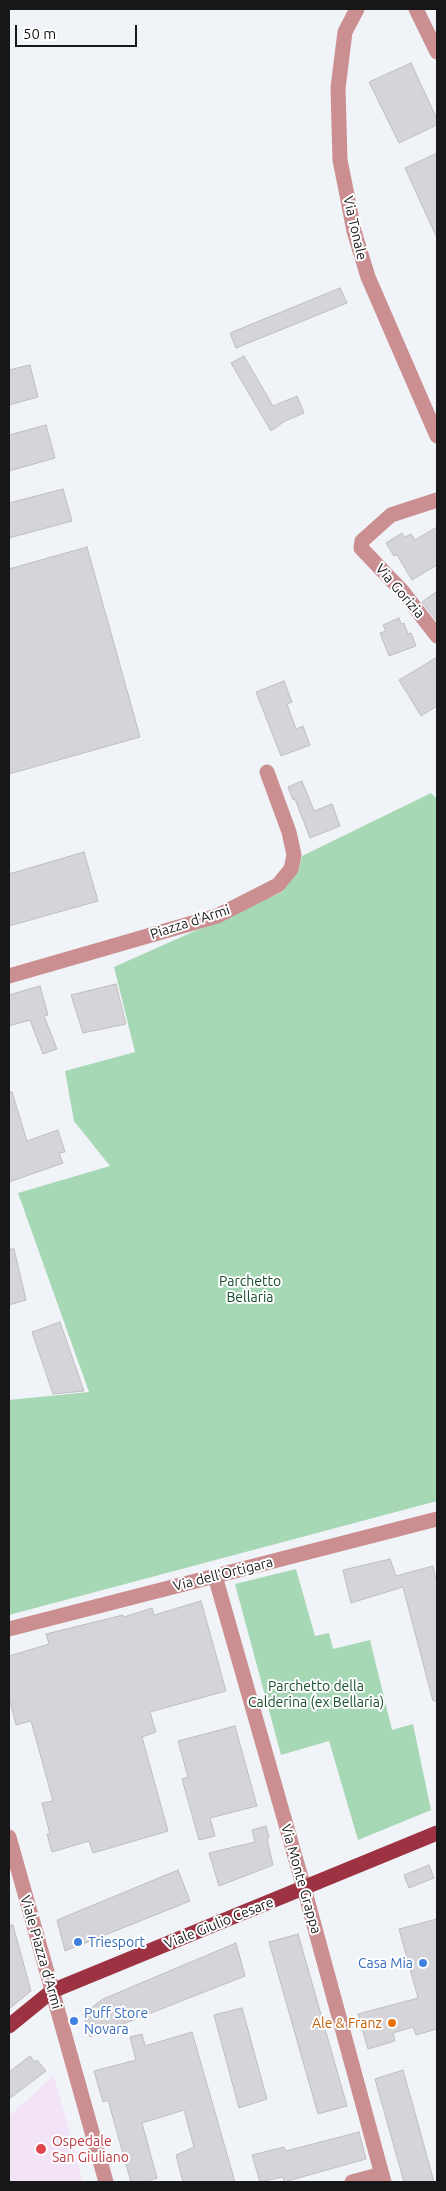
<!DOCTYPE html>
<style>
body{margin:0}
#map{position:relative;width:446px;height:2191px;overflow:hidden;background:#f0f3f7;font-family:Ubuntu,sans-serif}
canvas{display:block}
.frame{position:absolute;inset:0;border:10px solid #171719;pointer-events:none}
.scale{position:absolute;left:15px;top:25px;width:122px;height:22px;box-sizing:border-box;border:2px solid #171719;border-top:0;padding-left:6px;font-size:15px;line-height:18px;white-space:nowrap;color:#171719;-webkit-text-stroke:4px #fff;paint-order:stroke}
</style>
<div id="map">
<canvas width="446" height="2191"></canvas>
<div class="frame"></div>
<div class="scale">50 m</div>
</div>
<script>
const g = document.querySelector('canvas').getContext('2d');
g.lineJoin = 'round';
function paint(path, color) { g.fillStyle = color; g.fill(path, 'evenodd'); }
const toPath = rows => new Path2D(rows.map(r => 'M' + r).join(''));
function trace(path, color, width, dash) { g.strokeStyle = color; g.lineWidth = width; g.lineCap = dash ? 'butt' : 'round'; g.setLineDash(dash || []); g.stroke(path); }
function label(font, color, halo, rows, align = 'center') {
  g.font = font + ' Ubuntu,sans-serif'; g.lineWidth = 4; g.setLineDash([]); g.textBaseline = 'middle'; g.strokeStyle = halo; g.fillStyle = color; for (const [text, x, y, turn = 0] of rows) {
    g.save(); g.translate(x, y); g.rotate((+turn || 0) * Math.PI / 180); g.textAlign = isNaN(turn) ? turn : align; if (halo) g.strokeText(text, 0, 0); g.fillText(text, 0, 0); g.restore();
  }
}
paint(toPath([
 [54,2076,83,2182,9,2182,9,2116]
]), '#f2e3f6');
paint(toPath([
 [431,793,437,799,437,1501,9,1615,9,1400,89,1392,18,1193,110,1166,74,1121,65,1071,135,1052,114,967,282,892,298,871,302,856],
 [296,1569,315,1636,329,1633,333,1649,370,1640,392,1730,413,1724,431,1810,358,1840,329,1741,281,1755,235,1584]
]), '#a7d8b5');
const building = toPath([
 [411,63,437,119,437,125,399,143,369,82,411,63],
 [437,153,437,238,405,168,437,153],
 [340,288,347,303,236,348,230,333,340,288],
 [244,356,273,406,297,396,304,413,285,421,271,431,231,363,244,356],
 [30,365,38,397,9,405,9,370,30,365],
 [46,425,55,458,9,471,9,435,46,425],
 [63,489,72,521,9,538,9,503,63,489],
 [437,527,437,565,412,580,397,555,394,556,386,543,402,533,405,537,411,534,415,540,437,527],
 [87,547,140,737,9,774,9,569,87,547],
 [437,591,437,621,422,602,437,591],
 [399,618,401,624,404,623,408,634,411,633,416,646,389,656,380,633,386,631,383,625,399,618],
 [437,657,437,706,421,716,399,680,437,657],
 [284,681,292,702,287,704,296,729,303,726,310,745,281,756,256,692,284,681],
 [302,781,314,811,332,804,340,826,310,838,295,799,293,800,288,787,302,781],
 [84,852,98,901,9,926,9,874,84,852],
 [116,984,126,1024,83,1033,71,995,116,984],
 [40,986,48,1015,44,1016,57,1049,43,1054,30,1020,9,1026,9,995,40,986],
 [12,1092,27,1141,58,1130,65,1152,59,1153,63,1163,9,1182,9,1093,12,1092],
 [9,1249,14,1249,26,1300,9,1305,9,1249],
 [60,1322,84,1391,53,1394,32,1332,60,1322],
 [390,1559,396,1576,433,1566,437,1584,437,1701,433,1701,403,1587,351,1603,343,1570,390,1559],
 [201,1601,226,1691,150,1712,156,1732,142,1737,168,1831,93,1853,89,1841,52,1852,47,1834,50,1834,42,1803,53,1801,31,1721,16,1725,9,1698,9,1656,49,1644,46,1634,123,1615,124,1617,152,1608,154,1615,201,1601],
 [235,1726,257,1806,210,1818,215,1836,199,1840,182,1779,188,1777,178,1741,235,1726],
 [266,1826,269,1838,267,1839,273,1865,219,1886,209,1853,255,1842,252,1830,266,1826],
 [429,1865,434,1878,409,1888,404,1875,429,1865],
 [178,1870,190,1901,65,1951,57,1920,178,1870],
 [437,1919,437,2029,416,2035,413,2027,393,2033,395,2041,368,2049,358,2014,418,1998,399,1929,437,1919],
 [9,1925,13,1925,31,1991,9,2009,9,1925],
 [298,1934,347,2106,318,2114,269,1942,298,1934],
 [236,1943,245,1976,90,2037,83,2014,103,1999,236,1943],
 [242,2008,267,2099,239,2108,214,2015,242,2008],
 [192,2032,235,2182,183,2182,176,2155,194,2147,184,2110,142,2123,157,2178,145,2182,131,2182,108,2100,103,2102,94,2071,136,2060,130,2037,142,2034,145,2046,192,2032],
 [30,2056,35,2062,37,2060,46,2071,9,2099,9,2072,30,2056],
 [403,2070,415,2113,434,2182,404,2182,375,2079,403,2070],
 [359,2132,366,2159,284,2182,283,2177,260,2182,252,2155,284,2147,286,2151,359,2132]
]);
paint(building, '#d5d5d9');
trace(building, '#bebec2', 1);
trace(toPath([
 [357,9,345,32,338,88,340,160,346,190,354,231,368,277,437,436],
 [416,9,437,52],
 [437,500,391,515,362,541,361,548,403,592,437,636],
 [9,976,217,916,278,885,291,869,294,855,289,832,267,772],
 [215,1576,304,1888,384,2182],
 [9,1629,437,1519],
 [9,1837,106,2182],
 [352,2182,382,2174]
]), '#cb8e91', 15);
trace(toPath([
 [9,2026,52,1991,437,1833]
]), '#9d3342', 15);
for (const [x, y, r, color] of [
 [78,1942,5,"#3f7fe0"],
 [423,1963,5,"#3f7fe0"],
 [74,2021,5,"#3f7fe0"],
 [392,2023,5,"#e8710a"],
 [41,2149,6,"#e0444e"]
]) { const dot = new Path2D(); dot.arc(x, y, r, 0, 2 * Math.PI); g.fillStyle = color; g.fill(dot); trace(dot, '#fff', 2); }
label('14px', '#171719', '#fff', [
 ["Via Tonale",355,228,77],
 ["Via Gorizia",400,591,49],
 ["Piazza d'Armi",190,922,-18],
 ["Via dell'Ortigara",223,1574,-14],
 ["Via Monte Grappa",301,1879,74],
 ["Viale Giulio Cesare",219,1923,-22],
 ["Viale Piazza d'Armi",41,1952,74]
]);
label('14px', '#154d2b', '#fff', [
 ["Parchetto",250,1281],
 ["Bellaria",250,1297],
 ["Parchetto della",316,1686],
 ["Calderina (ex Bellaria)",316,1702]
]);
label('14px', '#366cbe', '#fff', [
 ["Triesport",88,1942],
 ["Casa Mia",413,1963,"right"],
 ["Puff Store",84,2013],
 ["Novara",84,2029]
], 'left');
label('14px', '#c56008', '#fff', [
 ["Ale & Franz",382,2023]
], 'right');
label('14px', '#be3a42', '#fff', [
 ["Ospedale",52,2141],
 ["San Giuliano",52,2157]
], 'left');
</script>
